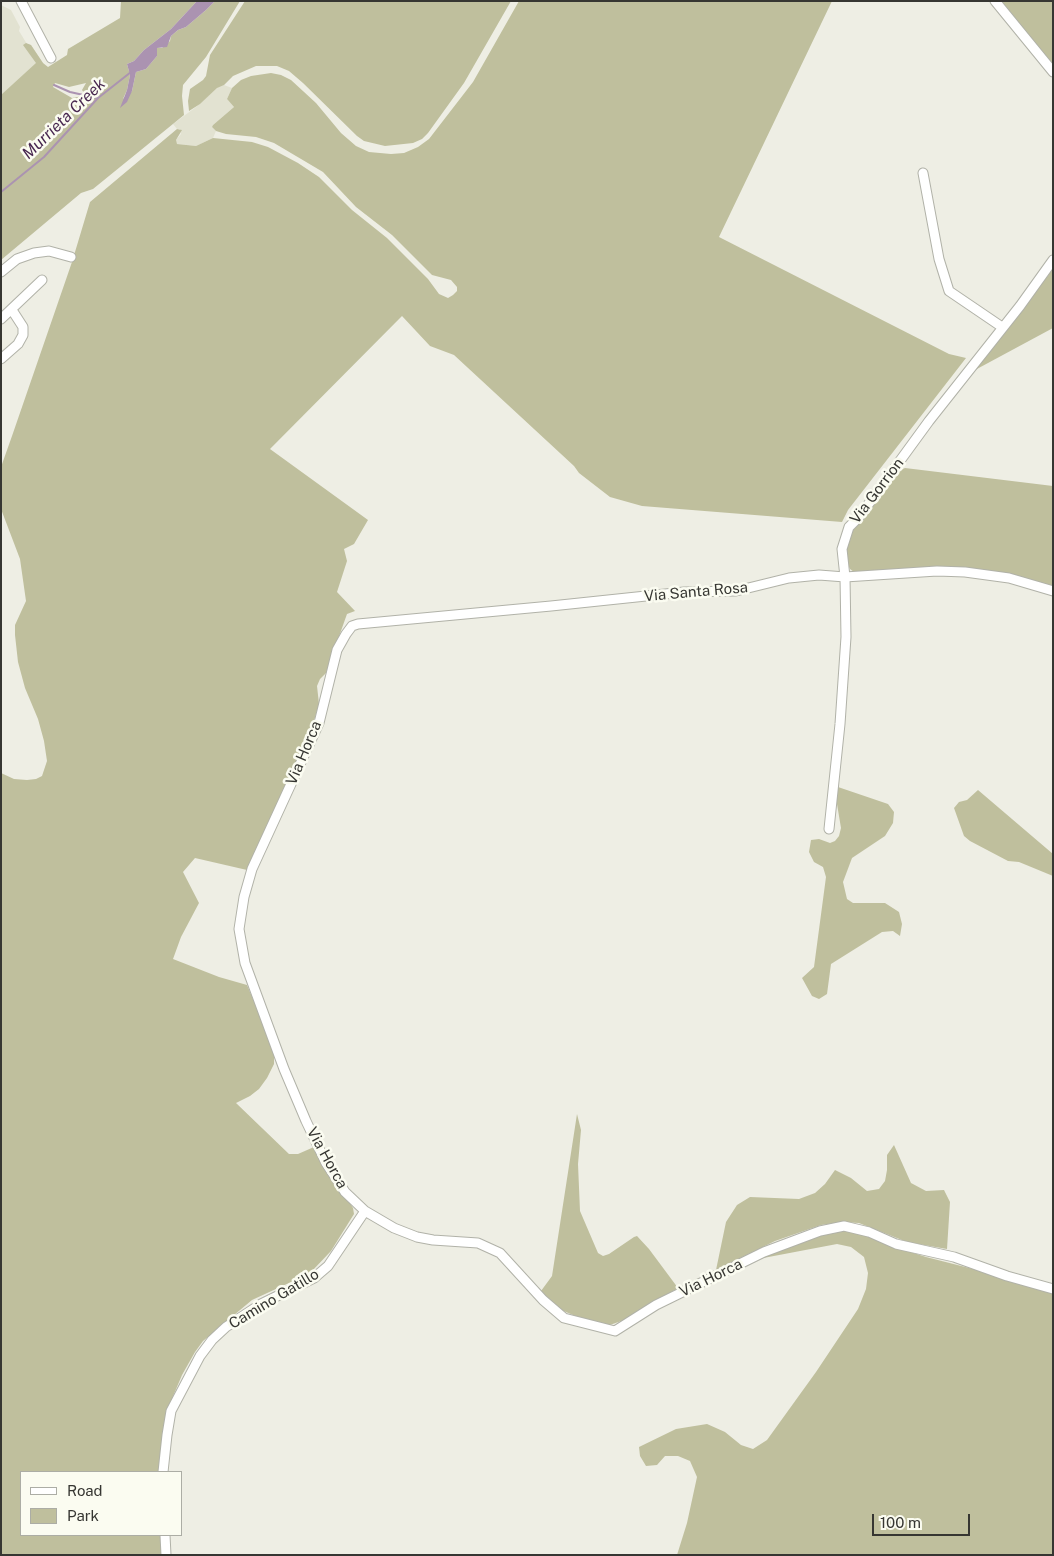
<!DOCTYPE html>
<style>
body{margin:0}
#map{position:relative;width:1054px;height:1556px;overflow:hidden;background:#eeeee4;font-family:"Public Sans",sans-serif}
canvas{display:block}
.frame{position:absolute;inset:0;border:2px solid #363632;pointer-events:none}
.legend{position:absolute;left:20px;top:1471px;width:162px;height:65px;box-sizing:border-box;background:#fbfcf1;border:1px solid #acada5;margin:0;padding:6px 9px;list-style:none;font-size:15px;color:#363632}
.legend li{display:flex;align-items:center;gap:10px;height:25px}
.legend b{width:25px;border:1px solid #acada5}
.scale{position:absolute;left:872px;top:1514px;width:98px;height:22px;box-sizing:border-box;border:2px solid #363632;border-top:0;padding-left:6px;font-size:15px;line-height:18px;white-space:nowrap;color:#363632;-webkit-text-stroke:4px #fbfcf1;paint-order:stroke}
</style>
<div id="map">
<canvas width="1054" height="1556"></canvas>
<div class="frame"></div>
<ul class="legend">
<li><b style="height:6px;background:#fff"></b>Road</li>
<li><b style="height:14px;background:#bfbf9d"></b>Park</li>
</ul>
<div class="scale">100 m</div>
</div>
<script>
const g = document.querySelector('canvas').getContext('2d');
g.lineJoin = 'round';
function paint(path, color) { g.fillStyle = color; g.fill(path, 'evenodd'); }
const toPath = rows => new Path2D(rows.map(r => 'M' + r).join(''));
function trace(path, color, width, dash) { g.strokeStyle = color; g.lineWidth = width; g.lineCap = dash ? 'butt' : 'round'; g.setLineDash(dash || []); g.stroke(path); }
function label(font, color, halo, rows, align = 'center') {
  g.font = font + ' "Public Sans",sans-serif'; g.lineWidth = 5; g.setLineDash([]); g.textBaseline = 'middle'; g.strokeStyle = halo; g.fillStyle = color; for (const [text, x, y, turn = 0] of rows) {
    g.save(); g.translate(x, y); g.rotate((+turn || 0) * Math.PI / 180); g.textAlign = isNaN(turn) ? turn : align; if (halo) g.strokeText(text, 0, 0); g.fillText(text, 0, 0); g.restore();
  }
}
paint(toPath([
 [1,5,11,10,20,27,19,31,27,44,31,45,43,63,1,106],
 [224,85,232,88,227,99,234,107,213,125,212,127,216,131,213,138,196,146,177,144,175,141,181,134,180,129,177,129,173,124,196,107,219,86]
]), '#e2e2d1');
paint(toPath([
 [121,1,197,1,171,29,144,50,134,61,127,64,130,75,127,90,123,99,132,91,136,72,146,69,151,63,157,56,157,48,162,48,170,41,171,36,178,30,186,27,206,10,215,1,240,1,206,57,183,85,182,96,184,115,93,189,81,193,1,260,1,95,36,63,23,45,26,43,31,45,43,63,48,67,67,55,68,49,120,18],
 [55,83,69,87,86,83,82,90,84,93,83,96,72,98,53,87],
 [245,1,511,1,464,83,428,133,422,139,413,143,385,146,364,141,357,136,303,83,289,71,277,66,256,66,233,76,224,85,217,88,200,104,189,111,188,101,190,89,203,80,206,76,210,55],
 [519,1,832,1,719,237,949,354,966,358,848,510,842,522,642,506,610,497,579,473,574,466,454,355,430,346,402,316,270,449,368,520,354,544,344,549,347,561,337,592,355,611,347,614,326,673,320,679,317,686,319,704,311,731,247,870,195,858,183,872,199,903,181,937,173,959,219,977,247,985,261,1018,274,1053,274,1064,267,1078,259,1089,250,1096,236,1103,289,1154,298,1154,314,1147,353,1208,354,1214,331,1251,313,1270,302,1277,252,1300,203,1341,195,1352,182,1375,166,1413,159,1472,21,1472,21,1535,162,1535,163,1555,1,1555,1,773,14,779,27,780,36,779,42,776,47,761,44,741,38,719,25,688,18,662,15,635,15,625,26,601,20,559,1,509,1,467,12,436,72,262,90,202,177,129,182,130,176,140,177,144,196,146,213,138,252,142,268,147,298,163,319,177,352,210,387,238,428,279,439,294,448,298,453,295,457,291,457,287,451,280,432,275,392,235,356,207,323,172,274,143,256,137,226,134,216,131,212,127,213,125,234,107,227,99,232,88,241,80,251,76,271,73,281,75,291,80,316,103,341,133,356,146,369,152,391,154,404,153,418,147,429,139,473,82],
 [999,1,1053,1,1053,67],
 [1053,269,1053,328,975,370],
 [905,468,1053,486,1053,587,1007,575,854,572,850,569,846,561,846,545,851,531,898,471],
 [838,787,888,804,894,812,893,823,885,836,852,858,843,882,847,899,853,903,885,903,899,912,902,924,900,936,893,931,882,932,831,964,827,994,819,999,812,996,802,978,814,967,826,877,823,867,814,862,809,852,811,840,819,839,830,843,835,841,839,836,841,828,836,798],
 [978,790,1053,854,1053,876,1019,862,1008,861,970,841,964,836,954,808,959,802,967,800],
 [577,1114,581,1130,578,1164,580,1211,598,1253,603,1256,609,1254,634,1237,637,1236,649,1249,678,1288,627,1319,607,1326,580,1318,559,1309,541,1291,552,1276],
 [894,1145,911,1183,926,1191,944,1190,950,1202,947,1249,907,1242,859,1223,842,1222,821,1225,775,1241,716,1270,726,1222,737,1205,750,1197,799,1199,815,1193,825,1184,835,1170,851,1178,867,1191,879,1189,885,1181,887,1170,887,1155],
 [840,1229,858,1232,883,1243,926,1257,977,1270,1053,1293,1053,1555,677,1555,687,1523,697,1477,690,1461,678,1456,665,1456,657,1465,646,1466,640,1456,639,1447,676,1429,707,1424,725,1432,741,1445,753,1449,767,1440,816,1372,858,1309,866,1289,868,1273,864,1257,851,1247,837,1244,758,1259,773,1252]
]), '#bfbf9d');
paint(toPath([
 [197,1,215,1,206,10,186,27,178,30,171,36,167,47,157,48,157,56,146,69,136,72,132,91,127,102,120,108,127,90,130,75,127,64,134,61,144,50,171,29]
]), '#ab93b1');
trace(toPath([
 [54,85,70,92,97,98],
 [1,192,44,157,98,98,131,72]
]), '#ab93b1', 2);
const minor = toPath([
 [21,1,51,58],
 [995,1,1053,72],
 [923,173,939,259,949,291,1002,327],
 [1,272,17,259,34,253,49,251,71,257],
 [1,319,42,280],
 [1,359,18,344,23,335,23,327,12,310],
 [1053,591,1009,578,965,572,937,571,845,577,819,575,789,578,736,591,684,592,551,606,358,624,352,626,346,634,337,650,319,723,252,869,244,897,239,929,245,963,284,1069,306,1121,326,1163,345,1192,365,1211,394,1228,417,1237,433,1240,478,1243,500,1253,543,1300,564,1318,615,1331,656,1305,764,1252,820,1231,844,1226,869,1232,896,1244,954,1257,1007,1276,1053,1289],
 [829,829,840,724,846,637,845,577,842,549,849,527,859,517,929,421,1020,306,1053,260],
 [163,1472,167,1435,171,1411,200,1356,212,1340,226,1327,261,1304,314,1278,328,1266,365,1211],
 [165,1535,166,1555]
]);
trace(minor, '#b1b2a8', 11);
trace(minor, '#fff', 9);
label('15px', '#363632', '#fbfcf1', [
 ["Via Gorrion",877,491,-53],
 ["Via Santa Rosa",696,592,-5],
 ["Via Horca",304,753,-67],
 ["Via Horca",327,1158,61],
 ["Via Horca",711,1278,-26],
 ["Camino Gatillo",274,1299,-31]
]);
label('italic 16px', '#482750', '#fbfcf1', [
 ["Murrieta Creek",64,119,-44]
]);
</script>
